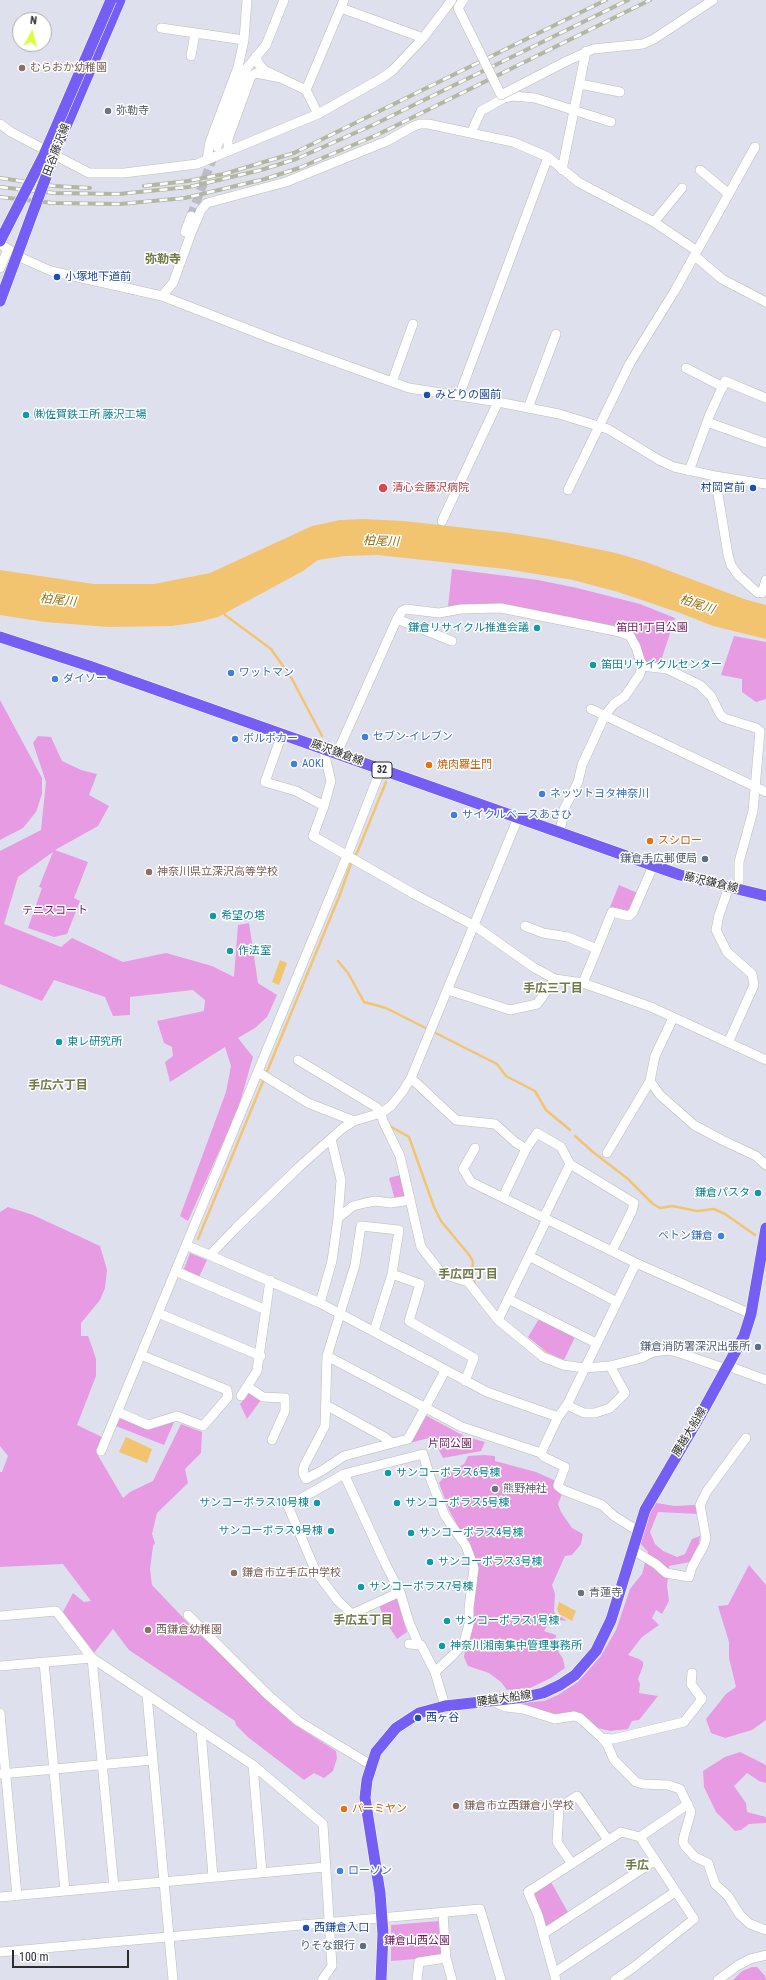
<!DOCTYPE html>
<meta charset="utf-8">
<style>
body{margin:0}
#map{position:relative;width:766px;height:1980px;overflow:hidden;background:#dfe0ee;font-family:"Roboto Condensed",sans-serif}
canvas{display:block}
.north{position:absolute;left:12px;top:12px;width:40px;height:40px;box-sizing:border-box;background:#fff;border:1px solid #ababab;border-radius:50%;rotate:7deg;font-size:11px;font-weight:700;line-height:16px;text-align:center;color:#2d2d2d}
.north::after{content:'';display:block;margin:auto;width:14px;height:18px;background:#d9fe3c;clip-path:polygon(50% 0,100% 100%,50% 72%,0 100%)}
.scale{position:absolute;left:12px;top:1950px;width:117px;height:18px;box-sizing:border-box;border:2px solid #2d2d2d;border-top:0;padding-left:5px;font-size:12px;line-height:14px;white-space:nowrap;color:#2d2d2d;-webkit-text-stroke:3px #fff;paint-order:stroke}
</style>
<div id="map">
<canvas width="766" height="1980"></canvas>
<div class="north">N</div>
<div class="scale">100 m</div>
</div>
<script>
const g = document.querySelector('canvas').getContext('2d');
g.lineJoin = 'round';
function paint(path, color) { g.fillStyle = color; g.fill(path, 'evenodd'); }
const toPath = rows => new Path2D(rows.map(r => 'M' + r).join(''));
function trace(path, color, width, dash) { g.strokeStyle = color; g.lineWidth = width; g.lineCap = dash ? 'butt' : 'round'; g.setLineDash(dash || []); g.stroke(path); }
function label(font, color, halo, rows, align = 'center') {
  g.font = font + ' "Roboto Condensed","Noto Sans JP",sans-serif'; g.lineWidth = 3; g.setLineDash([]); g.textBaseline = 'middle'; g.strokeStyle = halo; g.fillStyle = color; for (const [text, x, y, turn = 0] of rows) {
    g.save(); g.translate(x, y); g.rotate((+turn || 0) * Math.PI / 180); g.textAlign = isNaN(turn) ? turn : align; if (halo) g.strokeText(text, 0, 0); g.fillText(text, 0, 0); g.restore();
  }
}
paint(toPath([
 [452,569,538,580,577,588,640,604,675,618,659,667,646,663,642,659,636,640,530,610,448,607],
 [734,636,766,642,766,699,756,702,742,692,742,679,721,675],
 [0,700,42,778,42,794,36,812,23,828,0,840],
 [38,736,51,737,62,761,81,770,97,774,89,795,109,806,98,826,55,850,88,862,74,898,80,901,67,934,54,937,28,928,42,888,39,887,53,852,18,877,4,924,61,947,72,938,123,962,166,953,212,966,234,977,238,925,249,923,258,983,277,995,267,1017,255,1028,238,1038,253,1057,238,1109,188,1221,180,1216,226,1092,231,1066,225,1047,170,1082,165,1062,173,1056,172,1047,164,1043,157,1021,204,1011,205,1000,193,990,130,997,130,1015,113,1016,105,997,54,980,42,1001,0,984,0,851,41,830,46,782,33,743],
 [619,885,640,894,629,912,622,912,610,907],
 [400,1175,405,1198,395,1200,389,1178],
 [8,1207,33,1215,100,1246,107,1270,105,1288,100,1300,81,1323,81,1336,88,1336,91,1344,96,1359,96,1376,77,1425,102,1437,96,1452,123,1498,130,1492,153,1481,181,1424,202,1432,201,1453,185,1469,188,1483,157,1513,152,1534,155,1543,153,1546,150,1569,152,1585,190,1625,281,1712,303,1730,336,1751,337,1758,333,1771,324,1778,314,1773,304,1780,249,1738,236,1725,235,1721,129,1650,113,1629,94,1653,63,1612,73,1593,84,1602,91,1601,63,1564,0,1567,0,1472,2,1472,8,1456,0,1446,0,1212],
 [190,1253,207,1260,199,1277,184,1269],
 [539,1319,575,1337,564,1360,548,1353,528,1337],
 [249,1393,261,1400,247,1419,240,1404],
 [425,1415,464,1436,485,1442,481,1451,443,1458,432,1437,410,1443],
 [122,1417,149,1428,175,1420,164,1445,116,1426,119,1419],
 [484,1455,495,1456,495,1461,536,1472,556,1481,562,1494,558,1504,561,1512,572,1528,583,1534,581,1544,572,1555,565,1556,552,1585,555,1594,554,1612,567,1621,551,1619,544,1631,556,1635,555,1646,563,1659,565,1668,551,1678,530,1688,507,1690,501,1682,489,1673,468,1666,464,1657,472,1604,467,1543,449,1510,439,1483,447,1473,464,1464,468,1456],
 [656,1503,675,1506,694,1505,698,1507,699,1514,658,1512,650,1532,655,1544,663,1551,677,1557,685,1554,692,1539,700,1536,699,1544,690,1562,669,1566,667,1586,669,1601,662,1614,656,1610,652,1618,659,1625,642,1637,628,1655,639,1659,643,1662,643,1666,638,1679,640,1684,639,1693,658,1696,639,1720,632,1721,628,1729,610,1731,594,1727,583,1718,555,1717,516,1706,519,1703,544,1701,558,1695,578,1682,601,1656,616,1630,630,1589,642,1574,648,1552,640,1543,650,1512],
 [749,1565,766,1585,766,1720,752,1730,725,1738,711,1733,706,1719,726,1694,736,1687,729,1658,729,1642,718,1606,728,1605],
 [396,1596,407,1632,397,1639,384,1619,379,1605],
 [740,1752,766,1765,766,1783,759,1781,747,1773,734,1786,746,1803,747,1812,766,1817,766,1823,749,1824,741,1830,735,1831,716,1812,704,1787,703,1771,725,1757],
 [551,1882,569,1914,547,1928,544,1927,535,1896,535,1893],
 [439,1921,443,1954,440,1957,391,1961,391,1925],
 [752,1967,757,1967,765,1976,766,1980,733,1980,742,1971]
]), '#e69be3');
paint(toPath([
 [363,519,404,521,510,533,548,539,616,553,646,562,744,599,766,605,766,639,713,626,680,613,618,592,573,580,505,569,378,555,345,556,318,560,303,571,218,617,199,622,172,626,108,627,45,622,0,615,0,570,94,584,154,584,210,573,312,526,340,520],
 [280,960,287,963,279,985,272,982],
 [126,1437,152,1449,147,1463,119,1452],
 [559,1602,576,1611,572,1621,559,1614,557,1609]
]), '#f2c470');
trace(toPath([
 [223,610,225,615,271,649,292,679,322,736],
 [354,857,357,853,386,782],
 [338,961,348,973,364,1002,386,1008,497,1064,506,1076,535,1091,546,1110,570,1130],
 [388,1125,409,1137,434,1207,441,1221,470,1256,473,1262,472,1276,475,1284],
 [575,1136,593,1152,628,1179,653,1204,660,1208,672,1206,697,1211,714,1209,725,1214,755,1235],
 [198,1239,339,897,352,861],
 [540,1349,549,1356]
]), '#f2c470', 2.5);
trace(toPath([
 [191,216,215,152]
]), '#bbbcc7', 9, [9, 4.5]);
const minor = toPath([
 [341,8,423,38],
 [161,28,244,40],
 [191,56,195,33],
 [256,56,258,63,264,70,306,90,318,114],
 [567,61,593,49,643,44,654,39,713,0],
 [580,84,620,92],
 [306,90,344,0],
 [0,124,11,132,89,173,124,173,197,164,318,114,382,78,393,70,423,38,452,0],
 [471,133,481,111,504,98,513,96,535,98,611,122],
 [217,147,246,69,266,45,284,0],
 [228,150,228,139,251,76,256,73,281,78],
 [207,159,210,142,238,67,244,40,247,0],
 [562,170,586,51],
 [700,170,729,194],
 [654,222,682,188],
 [185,232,191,216],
 [0,244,24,259,51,271,162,296,278,341,409,388,498,402,559,414,608,429,659,460,674,467,715,476,766,484],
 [695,256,722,279,766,302],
 [0,268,8,249],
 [162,296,173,283,192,231,201,210,207,203,286,182,387,141,414,126,420,124,428,124,513,142,548,157,578,182,654,222,697,251],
 [686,368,723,387],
 [392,382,413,324],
 [459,396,548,157],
 [528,408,556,334],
 [707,422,766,443],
 [689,471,710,414,725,381,766,398],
 [715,476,728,555,731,565,738,575,758,593],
 [568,490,630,363,674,292,755,147],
 [442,521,498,402],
 [762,593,766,580],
 [397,619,452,641],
 [642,666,667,669,700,685,711,696,720,714,724,718,756,728,760,731,753,811,739,862,739,889],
 [591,709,766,792],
 [282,734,265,782,296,791,324,806,313,836,414,894,475,926,533,967,555,979,583,983,651,1007,766,1060],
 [323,748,331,781,324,806],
 [337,753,397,619,402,611,406,609,439,613,461,609,501,608,620,632,630,636,636,647,642,666,640,674,625,696,614,704,605,715,582,765,578,782,564,809,560,833],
 [525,926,543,933,568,937,597,949,583,983],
 [597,949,612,912,629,916,633,912,653,866],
 [448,990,510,1010,537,1004,555,979],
 [728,1043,754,985,752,974,727,952,716,930,719,915,729,887],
 [298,1060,376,1107,381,1113,383,1121,400,1156,421,1247,439,1270,449,1276,468,1282,498,1320,543,1357,563,1365,584,1368,610,1366,641,1358,653,1352,668,1350,680,1353,726,1369],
 [258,1072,308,1103,354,1121],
 [411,1078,456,1120,495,1124,515,1142,526,1149],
 [650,1081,660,1095,694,1125,722,1140,756,1156,766,1165],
 [475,1148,463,1169,471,1182,636,1263,751,1314],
 [607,1153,650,1081,655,1056,673,1018],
 [503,1197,526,1149,537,1133,561,1147,570,1164,634,1203,632,1211,612,1251],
 [544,1217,570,1164],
 [338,1218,353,1206,365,1203,375,1201,391,1203,410,1200],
 [186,1245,320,1303,487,1392,558,1417],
 [210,1255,236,1228,299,1167,343,1128,354,1121,381,1113,391,1106,403,1091,411,1078,518,818],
 [529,1256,617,1302],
 [175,1271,266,1310],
 [392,1274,420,1284,409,1321,474,1358,465,1381],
 [508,1299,596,1343],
 [320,1303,332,1261,338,1218,341,1180,331,1139],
 [158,1313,261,1356],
 [498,1320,547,1219],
 [374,1331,392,1274,399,1230,361,1226,355,1265,327,1356,325,1426,304,1466,303,1473,306,1479,323,1470,344,1456,408,1439,445,1371],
 [327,1356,462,1427,541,1453,544,1457,565,1467,558,1485],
 [728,1366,766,1380],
 [248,1387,263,1397,285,1398,285,1411,272,1440],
 [241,1396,257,1371,270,1280],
 [326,1405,384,1437,392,1443],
 [567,1405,584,1413,595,1413,610,1408,625,1393,610,1366],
 [118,1412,148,1425,177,1416,203,1426,228,1397,227,1390,141,1355],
 [101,1451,347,856,381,769],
 [541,1453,558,1417,567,1405,636,1263],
 [344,1474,385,1563,400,1592,409,1622,419,1645],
 [558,1486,563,1490,602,1505,614,1516,638,1531],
 [633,1550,656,1564,666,1573,689,1577,692,1567,704,1545,706,1538,700,1505,707,1491,746,1438],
 [400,1592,352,1614,338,1601,316,1572,288,1506,344,1474,423,1454,431,1480,445,1516,466,1546,474,1568,469,1608,469,1624,464,1643,453,1655,435,1672],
 [188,1615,268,1695,298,1721,371,1765],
 [0,1616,56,1611,92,1658,253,1765,323,1824,332,1966,322,1980],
 [409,1644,421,1645,435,1672,445,1706],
 [44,1662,65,1891],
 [0,1666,92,1658,114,1887],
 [147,1695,173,1980],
 [492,1701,506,1707,523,1709,555,1719,574,1716,580,1718,602,1738,607,1744,614,1760,636,1782,643,1784,668,1785,680,1789,691,1812,684,1836,683,1842,685,1846,695,1857,708,1863,715,1884,728,1896,740,1915,750,1924,766,1930],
 [0,1713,17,1896],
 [201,1730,213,1877],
 [602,1738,613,1739,684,1722,702,1699,691,1684,692,1673],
 [253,1765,262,1873],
 [1,1774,152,1760],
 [640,1837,688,1804],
 [572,1864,557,1842,559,1808,577,1796,608,1840],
 [0,1897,325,1867],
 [443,1913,446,1958,452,1980],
 [543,1934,654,1861],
 [0,1952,480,1909,501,1980],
 [554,1973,675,1892],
 [417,1980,419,1962,446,1958],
 [556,1980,538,1915,528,1892,621,1832,640,1837,694,1919,634,1967,615,1980],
 [718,1980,737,1966,750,1959,766,1955]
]);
const major = toPath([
 [57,147,120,0],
 [0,637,89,666,680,875,766,896],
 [381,1980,383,1934,380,1893,365,1798,367,1780,376,1752,396,1728,419,1713,445,1706,525,1697,543,1693,560,1685,575,1675,596,1651,611,1620,645,1510,700,1416,744,1336,751,1314,766,1228]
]);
trace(minor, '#babdaf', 10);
trace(major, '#fff', 12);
trace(minor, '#fff', 9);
trace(major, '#745ef4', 11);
const rail = toPath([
 [0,178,54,186,90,188],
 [144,186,188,181,224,174,294,153,606,0],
 [0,187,54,193,119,194,189,187,261,170,296,159,373,125,628,0],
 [0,197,53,203,120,204,185,198,265,179,299,168,379,134,650,0]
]);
trace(rail, '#b2b7a1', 4);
trace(rail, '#fff', 2.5, [8]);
const minorBridge = toPath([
 [463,0,458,8,501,95,567,61]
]);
const majorBridge = toPath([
 [0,241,44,155,111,0],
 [0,301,57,147]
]);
trace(minorBridge, '#babdaf', 10, []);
trace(majorBridge, '#fff', 12, []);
trace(minorBridge, '#fff', 9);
trace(majorBridge, '#745ef4', 11);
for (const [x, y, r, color] of [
 [22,68,4,"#8d6e63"],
 [108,111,4,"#6b7280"],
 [57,277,4,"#1a4fb4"],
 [427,395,4,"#1a4fb4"],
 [26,415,4,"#0f9aa8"],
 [383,488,5,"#e0444e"],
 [753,488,4,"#1a4fb4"],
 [537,628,4,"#0f9aa8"],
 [593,665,4,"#0f9aa8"],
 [231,673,4,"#3f7fe0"],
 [55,679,4,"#3f7fe0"],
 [365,737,4,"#3f7fe0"],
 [235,739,4,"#3f7fe0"],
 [294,764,4,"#3f7fe0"],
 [429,765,4,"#e8710a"],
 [542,794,4,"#3f7fe0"],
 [454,815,4,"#3f7fe0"],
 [650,841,4,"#e8710a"],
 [705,859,4,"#5c6f8a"],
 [149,872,4,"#8d6e63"],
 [213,916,4,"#0f9aa8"],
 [230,951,4,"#0f9aa8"],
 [59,1042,4,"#0f9aa8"],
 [758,1193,4,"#0f9aa8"],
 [721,1236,4,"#3f7fe0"],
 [758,1347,4,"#5c6f8a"],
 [388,1473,4,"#0f9aa8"],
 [495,1489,4,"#6b7280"],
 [317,1503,4,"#0f9aa8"],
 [397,1503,4,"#0f9aa8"],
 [331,1531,4,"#0f9aa8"],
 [411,1533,4,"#0f9aa8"],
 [430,1562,4,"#0f9aa8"],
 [234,1573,4,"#8d6e63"],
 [361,1587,4,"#0f9aa8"],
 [581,1593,4,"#6b7280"],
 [447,1621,4,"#0f9aa8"],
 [148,1630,4,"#8d6e63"],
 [442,1646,4,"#0f9aa8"],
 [418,1718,4,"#1a4fb4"],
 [456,1806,4,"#8d6e63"],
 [344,1809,4,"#e8710a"],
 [340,1871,4,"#3f7fe0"],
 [306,1928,4,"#1a4fb4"],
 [363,1946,4,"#5c6f8a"]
]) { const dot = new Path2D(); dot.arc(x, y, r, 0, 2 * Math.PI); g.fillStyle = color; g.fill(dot); trace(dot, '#fff', 1.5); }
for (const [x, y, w] of [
 [382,770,20]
]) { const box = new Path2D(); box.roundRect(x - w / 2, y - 8, w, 16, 3); g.fillStyle = '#fff'; g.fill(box); trace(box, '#2d2d2d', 1); }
label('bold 10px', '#2d2d2d', null, [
 ["32",382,770]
]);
label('11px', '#785e54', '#fff', [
 ["むらおか幼稚園",30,68],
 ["神奈川県立深沢高等学校",157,872],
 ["鎌倉市立手広中学校",242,1573],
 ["西鎌倉幼稚園",156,1630],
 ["鎌倉市立西鎌倉小学校",464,1806]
], 'left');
label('11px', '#5b616d', '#fff', [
 ["弥勒寺",116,111],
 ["熊野神社",503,1489],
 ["青蓮寺",589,1593]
], 'left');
label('11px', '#2d2d2d', '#fff', [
 ["田谷藤沢線",57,150,-69],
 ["藤沢鎌倉線",337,753,20],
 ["藤沢鎌倉線",711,883,13],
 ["腰越大船線",690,1432,-59],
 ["腰越大船線",504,1699,-8]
]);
label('11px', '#164399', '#fff', [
 ["小塚地下道前",65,277],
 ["みどりの園前",435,395],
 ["村岡宮前",745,488,"right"],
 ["西ヶ谷",426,1718],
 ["西鎌倉入口",314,1928]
], 'left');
label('11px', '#0d838f', '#fff', [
 ["㈱佐賀鉄工所 藤沢工場",34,415],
 ["鎌倉リサイクル推進会議",529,628,"right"],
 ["笛田リサイクルセンター",601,665],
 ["希望の塔",221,916],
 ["作法室",238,951],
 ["東レ研究所",67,1042],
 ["鎌倉パスタ",750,1193,"right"],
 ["サンコーポラス6号棟",396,1473],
 ["サンコーポラス10号棟",309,1503,"right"],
 ["サンコーポラス5号棟",405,1503],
 ["サンコーポラス9号棟",323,1531,"right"],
 ["サンコーポラス4号棟",419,1533],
 ["サンコーポラス3号棟",438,1562],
 ["サンコーポラス7号棟",369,1587],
 ["サンコーポラス1号棟",455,1621],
 ["神奈川湘南集中管理事務所",450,1646]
], 'left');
label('11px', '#be3a42', '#fff', [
 ["清心会藤沢病院",392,488]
], 'left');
label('11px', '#6d195f', '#fff', [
 ["笛田1丁目公園",652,628],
 ["テニスコート",55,911],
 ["片岡公園",450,1444],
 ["鎌倉山西公園",417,1941]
]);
label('11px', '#366cbe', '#fff', [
 ["ワットマン",239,673],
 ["ダイソー",63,679],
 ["セブン-イレブン",373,737],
 ["ボルボカー",243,739],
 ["AOKI",302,764],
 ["ネッツトヨタ神奈川",550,794],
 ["サイクルベースあさひ",462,815],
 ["ペトン鎌倉",713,1236,"right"],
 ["ローソン",348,1871]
], 'left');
label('11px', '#c56008', '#fff', [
 ["焼肉羅生門",437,765],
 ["スシロー",658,841],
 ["バーミヤン",352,1809]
], 'left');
label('11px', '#4e5e75', '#fff', [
 ["鎌倉手広郵便局",697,859],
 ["鎌倉消防署深沢出張所",750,1347],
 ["りそな銀行",355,1946]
], 'right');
label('bold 12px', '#707a48', '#fff', [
 ["弥勒寺",163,260],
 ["手広三丁目",553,989],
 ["手広六丁目",58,1086],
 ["手広四丁目",468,1275],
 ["手広五丁目",363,1621],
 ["手広",637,1866]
]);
label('italic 12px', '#946f0b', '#fff', [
 ["柏尾川",381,542,2],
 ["柏尾川",58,601,6],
 ["柏尾川",697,605,18]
]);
</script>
